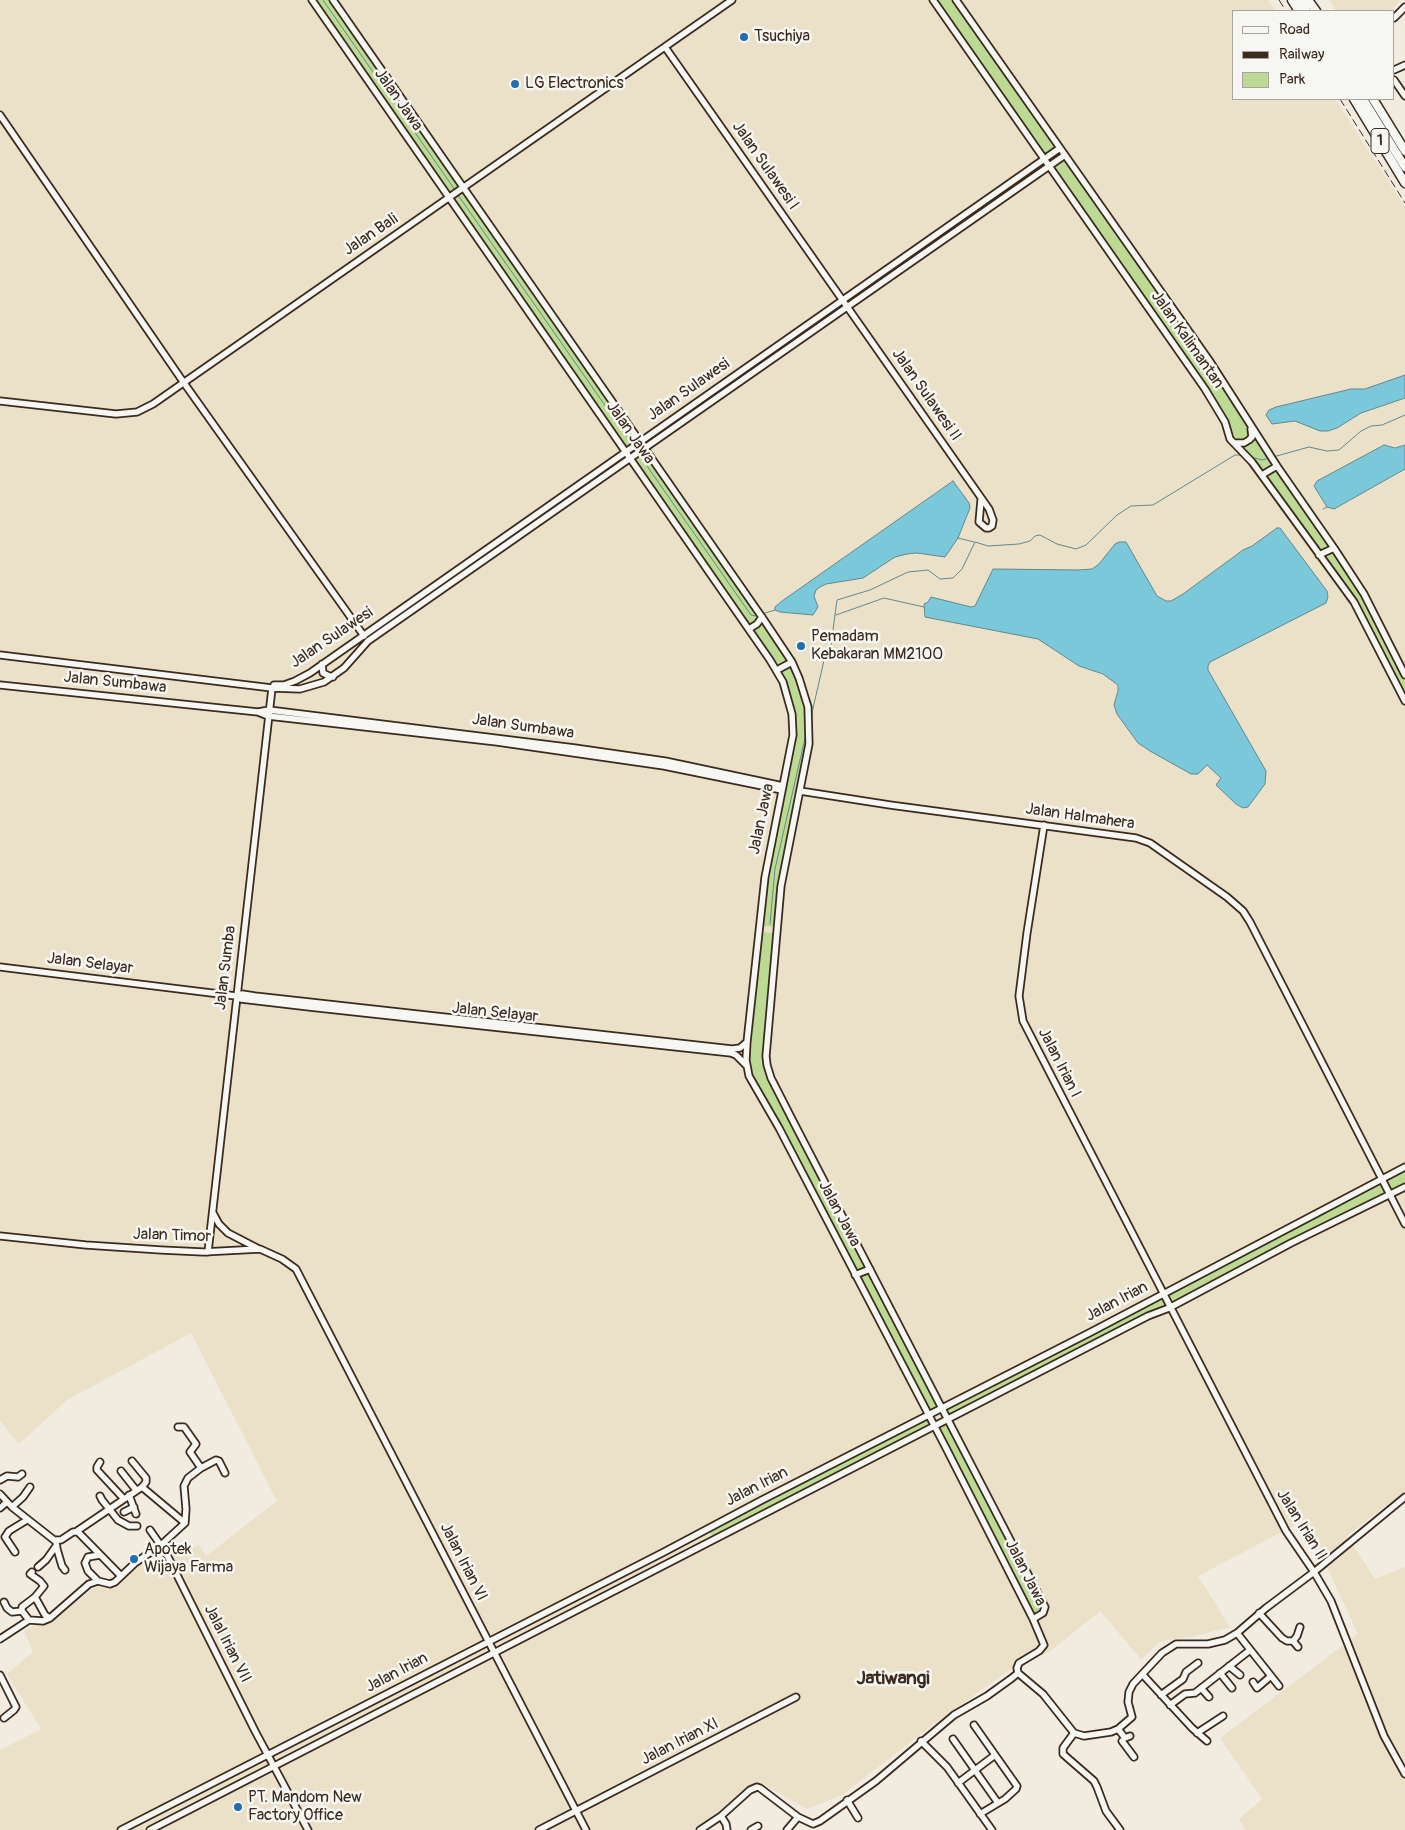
<!DOCTYPE html>
<style>
body{margin:0}
#map{position:relative;width:1405px;height:1830px;overflow:hidden;background:#f1ecdf;font-family:Pangolin,sans-serif}
canvas{display:block}
.legend{position:absolute;left:1232px;top:10px;width:162px;height:90px;box-sizing:border-box;background:#f6f6f2;border:1px solid #aba49d;margin:0;padding:6px 9px;list-style:none;font-size:15px;color:#3b2a1e}
.legend li{display:flex;align-items:center;gap:10px;height:25px}
.legend b{width:25px;border:1px solid #aba49d}
</style>
<div id="map">
<canvas width="1405" height="1830"></canvas>
<ul class="legend">
<li><b style="height:6px;background:#f6f6f2"></b>Road</li>
<li><b style="height:6px;background:#3b2a1e"></b>Railway</li>
<li><b style="height:14px;background:#bcda93"></b>Park</li>
</ul>
</div>
<script>
const g = document.querySelector('canvas').getContext('2d');
g.lineJoin = 'round';
function paint(path, color) { g.fillStyle = color; g.fill(path, 'evenodd'); }
const toPath = rows => new Path2D(rows.map(r => 'M' + r).join(''));
function trace(path, color, width, dash) { g.strokeStyle = color; g.lineWidth = width; g.lineCap = dash ? 'butt' : 'round'; g.setLineDash(dash || []); g.stroke(path); }
function label(font, color, halo, rows, align = 'center') {
  g.font = font + ' Pangolin,sans-serif'; g.lineWidth = 5; g.setLineDash([]); g.textBaseline = 'middle'; g.strokeStyle = halo; g.fillStyle = color; for (const [text, x, y, turn = 0] of rows) {
    g.save(); g.translate(x, y); g.rotate((+turn || 0) * Math.PI / 180); g.textAlign = isNaN(turn) ? turn : align; if (halo) g.strokeText(text, 0, 0); g.fillText(text, 0, 0); g.restore();
  }
}
paint(toPath([
 [0,0,1268,0,1276,11,1234,11,1234,99,1335,99,1405,207,1405,1491,1347,1536,1375,1579,1405,1567,1405,1830,1245,1830,1239,1819,1262,1799,1220,1738,1358,1634,1324,1561,1299,1523,1198,1576,1230,1627,1191,1637,1161,1641,1141,1659,1100,1611,1048,1653,1025,1659,931,1726,842,1795,807,1809,760,1783,692,1830,0,1830,0,1750,41,1729,7,1674,33,1652,24,1631,39,1622,51,1623,99,1584,114,1588,136,1567,171,1549,176,1555,199,1545,206,1556,277,1501,191,1333,67,1400,19,1444,0,1421],
 [1329,0,1399,0,1399,3,1389,11,1336,11]
]), '#ebe0c8');
paint(toPath([
 [312,0,333,0,640,441,626,451],
 [933,0,956,0,1060,148,1044,159],
 [1065,155,1241,409,1364,594,1405,675,1405,701,1354,602,1252,462,1230,439,1225,422,1049,166],
 [645,448,792,662,804,691,809,744,781,886,777,927,760,926,792,725,783,682,631,458],
 [759,932,776,933,767,1065,942,1408,1405,1167,1405,1187,948,1419,1045,1607,1033,1619,934,1427,714,1540,708,1528,927,1415,747,1066],
 [942,1408,947,1419,934,1426,928,1415]
]), '#bcda93');
const water = toPath([
 [1405,375,1405,398,1361,413,1337,428,1328,431,1320,431,1295,421,1272,424,1266,415,1269,410,1276,407,1351,389,1365,389,1405,375],
 [1384,445,1395,448,1405,445,1405,469,1334,509,1327,507,1314,486,1317,481,1384,445],
 [953,481,969,503,970,508,958,538,945,557,917,553,907,554,895,557,863,578,826,584,820,587,816,590,814,596,818,607,813,615,780,612,775,610,775,607,782,601,953,481],
 [1277,528,1280,528,1327,591,1328,597,1326,603,1210,662,1208,666,1208,670,1266,771,1265,784,1248,807,1243,808,1236,804,1216,785,1221,778,1207,765,1198,774,1191,774,1150,751,1138,743,1117,714,1114,705,1118,691,1118,685,1103,674,1079,666,1038,639,925,617,924,604,928,602,931,597,971,607,975,606,993,569,1079,570,1092,569,1099,564,1115,544,1119,542,1126,542,1157,596,1166,601,1171,601,1183,594,1243,550,1252,546,1277,528]
]);
paint(water, '#7cc8db');
trace(water, '#62898f', 1);
trace(toPath([
 [323,0,455,190],
 [458,195,632,444],
 [640,456,751,615,756,616],
 [1251,457,1262,460,1269,458],
 [1273,457,1309,447,1327,451,1339,450,1361,431,1371,426,1382,425,1405,415],
 [1323,509,1327,507],
 [958,538,974,542],
 [765,613,775,610],
 [836,615,884,598,924,607],
 [811,717,825,656,831,645,837,600,870,590,908,572,928,570,940,579,953,578,962,569,975,542,988,546,1019,544,1030,541,1035,536,1040,535,1057,544,1076,549,1086,545,1117,515,1131,506,1153,505,1235,455,1242,455],
 [770,924,775,869,806,734]
]), '#62898f', 1);
const minor = toPath([
 [312,0,770,660,783,682,792,714,793,735,765,877,747,1042,746,1060,749,1076,779,1128,946,1448,1033,1619,1044,1645,1039,1651,1019,1663,1017,1668,1018,1673,1012,1678,987,1696,954,1715,876,1781,820,1821,813,1824,798,1817,760,1788,757,1787,750,1790,721,1816,700,1830],
 [333,0,764,620,792,662,799,678,808,707,809,744,781,886,766,1056,767,1065,771,1078,794,1123,1045,1607,1043,1613,1033,1619],
 [933,0,1205,389,1225,422,1230,439,1252,462,1354,602,1405,701],
 [956,0,1209,360,1277,466,1334,548,1364,594,1405,675],
 [1394,18,1405,7],
 [665,47,989,509,993,520,992,526,989,528,986,528,979,522,981,500],
 [1394,70,1405,65],
 [1394,80,1405,96],
 [0,115,184,383,364,636],
 [0,401,116,414,137,412,153,404,732,0],
 [1234,443,1244,443,1249,440,1252,437,1251,429],
 [1262,475,1277,466],
 [1319,555,1334,548],
 [749,629,757,624,762,617],
 [0,655,272,688,300,689,324,682,344,668,368,641,1065,155],
 [322,664,323,673,329,676,333,677],
 [777,670,792,662],
 [0,685,258,712,268,716,497,742,664,766,782,790],
 [274,685,284,685,295,681,310,673,1060,148],
 [258,712,269,710,575,748,665,761,783,786],
 [800,791,890,805,1136,838,1150,843,1227,897,1243,911,1250,922,1405,1224],
 [1044,825,1027,933,1019,996,1023,1021,1286,1531,1314,1572,1331,1601,1384,1736,1405,1774],
 [0,967,236,996],
 [747,1042,740,1048,732,1049,255,996,242,994,236,996,241,999,309,1007,731,1053,736,1055,747,1066],
 [213,1213,219,1224,228,1233,257,1248],
 [0,1236,86,1245,161,1250,203,1252,260,1249,282,1259,296,1269,586,1830],
 [208,1252,272,688],
 [855,1275,870,1269],
 [178,1427,184,1427,196,1444,190,1452,201,1468],
 [132,1461,146,1478,146,1482,142,1487],
 [100,1462,97,1467,97,1470,123,1498],
 [121,1471,136,1490],
 [0,1480,7,1476,18,1477,22,1474],
 [0,1494,12,1507,54,1540,61,1540,73,1532,78,1532,121,1576],
 [129,1495,136,1514],
 [100,1496,102,1500,118,1520,129,1526,137,1526],
 [12,1507,23,1497,30,1487],
 [0,1508,7,1502],
 [124,1512,134,1507],
 [150,1530,166,1553,255,1731,308,1830],
 [77,1531,142,1487,185,1523],
 [56,1541,57,1549,62,1566,65,1570],
 [15,1552,5,1537,9,1531,27,1520],
 [38,1567,46,1560,56,1546],
 [98,1581,88,1571,85,1563,88,1557,100,1555],
 [35,1597,45,1615,50,1618],
 [4,1602,7,1608,12,1612,22,1611],
 [1259,1613,1282,1638,1287,1641,1293,1641,1298,1647],
 [29,1620,22,1611,22,1607,35,1597,44,1586,40,1581,30,1574,32,1572],
 [1237,1633,1279,1686],
 [0,1639,29,1620,43,1621,50,1618,89,1584,98,1581,110,1584,115,1582,135,1563,161,1545,185,1523,186,1509,184,1486,188,1478,201,1468,216,1460,219,1461,225,1473],
 [1293,1641,1297,1636,1300,1627],
 [1229,1666,1240,1675],
 [1018,1673,1043,1694,1074,1733,1084,1736,1111,1732,1118,1729,1132,1717,1128,1702,1129,1692,1133,1684,1162,1653,1176,1644,1208,1644,1225,1640,1237,1633,1266,1608,1314,1572,1405,1497],
 [1220,1673,1232,1688],
 [0,1675,16,1707,14,1710,4,1718],
 [1143,1675,1192,1728,1207,1741],
 [1253,1682,1257,1688,1271,1676],
 [1201,1688,1209,1697],
 [1161,1695,1183,1679,1186,1672,1198,1663],
 [1170,1705,1185,1694,1195,1693,1250,1650],
 [974,1725,1017,1786,1016,1789,1005,1799,980,1814],
 [1118,1729,1125,1738,1130,1736],
 [1074,1733,1063,1748,1063,1754,1094,1781,1097,1787,1106,1811,1120,1830],
 [1197,1733,1223,1716],
 [953,1739,998,1803],
 [921,1741,947,1767,992,1830],
 [1122,1741,1134,1757],
 [958,1783,995,1755],
 [847,1800,858,1818],
 [721,1816,726,1824,727,1830],
 [121,1830,664,1552,762,1500,1091,1332,1405,1167],
 [150,1830,1148,1316,1169,1308,1291,1243,1405,1187],
 [539,1830,796,1697],
 [751,1830,758,1826],
 [787,1830,798,1817]
]);
const highway = toPath([
 [1292,0,1299,11],
 [1299,0,1306,11],
 [1308,0,1316,11],
 [1354,99,1405,183],
 [1363,99,1405,167],
 [1373,99,1405,151]
]);
trace(minor, '#3b2a1e', 9);
trace(highway, '#3b2a1e', 11);
trace(minor, '#f6f6f2', 5.5);
trace(highway, '#f6f6f2', 8);
trace(toPath([
 [1279,0,1286,11],
 [1340,99,1405,203]
]), '#3b2a1e', 1, [8, 4]);
for (const [x, y, r, color] of [
 [744,37,5,"#1f6fb2"],
 [515,84,5,"#1f6fb2"],
 [801,646,5,"#1f6fb2"],
 [134,1559,5,"#1f6fb2"],
 [238,1807,5,"#1f6fb2"]
]) { const dot = new Path2D(); dot.arc(x, y, r, 0, 2 * Math.PI); g.fillStyle = color; g.fill(dot); trace(dot, '#f6f6f2', 2); }
for (const [x, y, w] of [
 [1380,141,18]
]) { const box = new Path2D(); box.roundRect(x - w / 2, y - 12.5, w, 25, 4); g.fillStyle = '#f6f6f2'; g.fill(box); trace(box, '#3b2a1e', 1); }
label('bold 15px', '#3b2a1e', null, [
 ["1",1380,141]
]);
label('16px', '#3b2a1e', '#f6f6f2', [
 ["Tsuchiya",754,37],
 ["LG Electronics",525,84],
 ["Pemadam",811,637],
 ["Kebakaran MM2100",811,655],
 ["Apotek",144,1550],
 ["Wijaya Farma",144,1568],
 ["PT. Mandom New",248,1798],
 ["Factory Office",248,1816]
], 'left');
label('16px', '#3b2a1e', '#f6f6f2', [
 ["Jalan Jawa",398,100,55],
 ["Jalan Sulawesi I",765,166,55],
 ["Jalan Bali",371,235,-34],
 ["Jalan Kalimantan",1187,340,55],
 ["Jalan Sulawesi",689,390,-35],
 ["Jalan Sulawesi II",926,395,55],
 ["Jalan Jawa",630,433,55],
 ["Jalan Sulawesi",332,638,-34],
 ["Jalan Sumbawa",115,683,6],
 ["Jalan Sumbawa",523,727,8],
 ["Jalan Halmahera",1080,817,8],
 ["Jalan Jawa",762,819,-78],
 ["Jalan Selayar",90,964,7],
 ["Jalan Sumba",226,968,-83],
 ["Jalan Selayar",495,1013,6],
 ["Jalan Irian I",1059,1063,63],
 ["Jalan Jawa",839,1214,62],
 ["Jalan Timor",172,1236,2],
 ["Jalan Irian",1117,1302,-28],
 ["Jalan Irian",757,1487,-27],
 ["Jalan Irian II",1301,1525,58],
 ["Jalan Irian VI",463,1562,63],
 ["Jalan Jawa",1025,1573,63],
 ["Jalal Irian VII",227,1644,63],
 ["Jalan Irian",397,1673,-28],
 ["Jalan Irian XI",680,1742,-27]
]);
label('bold 19px', '#3b2a1e', '#f6f6f2', [
 ["Jatiwangi",893,1679]
]);
</script>
